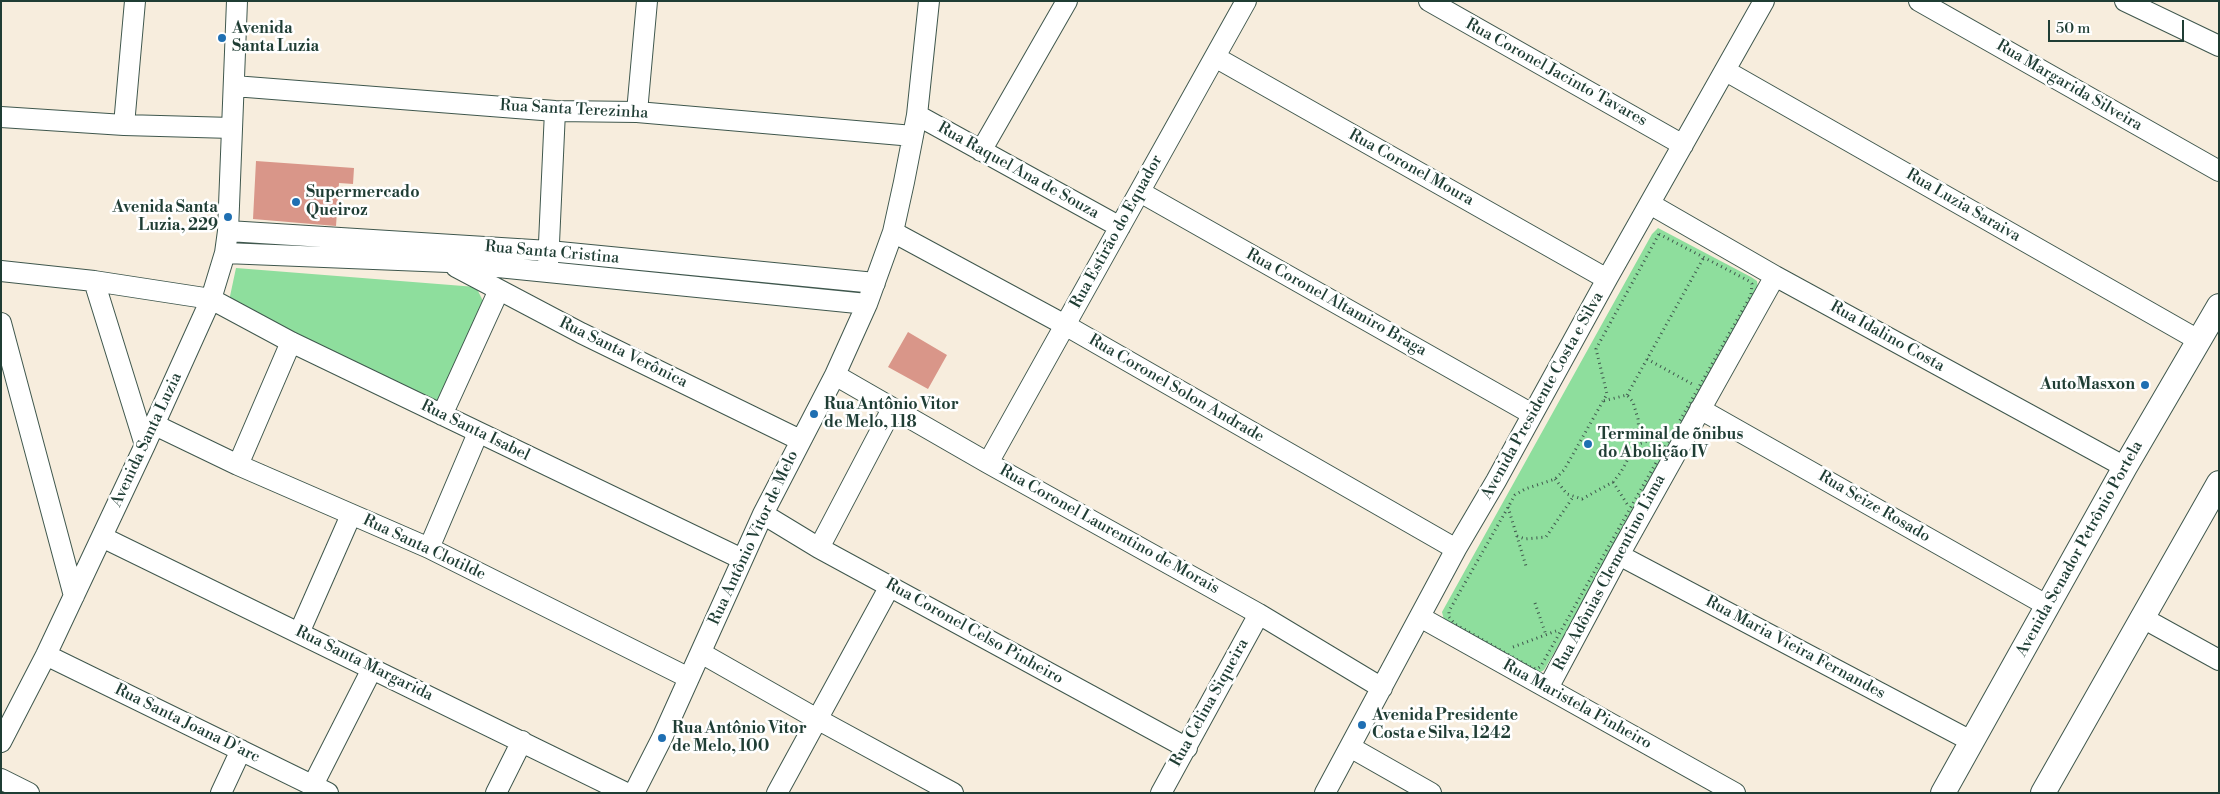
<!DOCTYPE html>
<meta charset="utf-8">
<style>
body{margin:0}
#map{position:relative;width:2220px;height:794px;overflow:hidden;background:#f7eddd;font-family:"Libre Bodoni",serif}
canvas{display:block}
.frame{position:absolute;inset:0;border:2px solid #1f3d34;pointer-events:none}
.scale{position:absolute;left:2048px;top:20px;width:136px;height:22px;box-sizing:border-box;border:2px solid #1f3d34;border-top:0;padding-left:6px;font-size:15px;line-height:18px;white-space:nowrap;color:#1f3d34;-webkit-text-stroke:4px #fff;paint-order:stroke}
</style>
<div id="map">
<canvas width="2220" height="794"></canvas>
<div class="frame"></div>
<div class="scale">50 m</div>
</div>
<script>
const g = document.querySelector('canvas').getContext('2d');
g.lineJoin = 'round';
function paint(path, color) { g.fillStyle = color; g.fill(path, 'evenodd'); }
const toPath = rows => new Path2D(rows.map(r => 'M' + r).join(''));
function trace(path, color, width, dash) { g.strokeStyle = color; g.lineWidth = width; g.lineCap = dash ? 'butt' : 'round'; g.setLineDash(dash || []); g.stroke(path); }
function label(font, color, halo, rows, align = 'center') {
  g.font = font + ' "Libre Bodoni",serif'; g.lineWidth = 5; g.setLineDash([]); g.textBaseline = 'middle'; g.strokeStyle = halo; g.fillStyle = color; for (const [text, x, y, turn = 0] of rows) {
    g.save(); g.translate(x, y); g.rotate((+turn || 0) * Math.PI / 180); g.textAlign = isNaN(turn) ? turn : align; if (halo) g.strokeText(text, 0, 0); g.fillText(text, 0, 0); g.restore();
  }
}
paint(toPath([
 [1658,228,1751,277,1757,281,1758,289,1756,297,1550,660,1544,670,1537,674,1444,620,1442,612,1652,234],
 [236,268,476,287,484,303,439,405,229,301]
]), '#8ede9d');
paint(toPath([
 [256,161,354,168,353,184,339,183,336,226,253,219],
 [908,332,947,355,928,389,888,367]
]), '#d99689');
const minor = toPath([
 [1429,1,1683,145],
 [1919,1,2219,171],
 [2125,1,2219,46],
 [1215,57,1607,279],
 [1726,71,2200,341],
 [234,86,555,111,637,112,913,136],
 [637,112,647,1],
 [917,115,1120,227],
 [1,117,124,125,232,128],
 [124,125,135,1],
 [981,151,1067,1],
 [1140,192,1532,414],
 [1650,204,1775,276,2125,467],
 [228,231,549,251,875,283],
 [893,232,1065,325,1456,549],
 [225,253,448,262,867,304],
 [548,265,555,111],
 [456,267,581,333,800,440],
 [1,271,94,281,211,299,291,342,742,559],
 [94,281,145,445],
 [1,323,74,596],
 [835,375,988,463,1259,614,1382,688],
 [1700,409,2048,606],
 [442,415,499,290],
 [155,425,238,465,429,548,689,678],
 [988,463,1246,1],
 [238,465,291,342],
 [763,514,819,548,1187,748],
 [102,537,626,793],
 [429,548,478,433],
 [819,548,892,409],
 [1619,555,1971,741],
 [1420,617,1735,793],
 [2141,617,2219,660],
 [299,633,351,515],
 [701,653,817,719,953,793],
 [46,655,328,793],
 [1548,688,1619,555,1775,276],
 [1,742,46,655,145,445,211,299,225,253,228,231,237,1],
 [1350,747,1431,793],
 [1,779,29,793],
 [313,785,372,669],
 [221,793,241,750],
 [496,793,522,741],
 [634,793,662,738,763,514,835,375,867,304,893,232,904,182,917,115,929,1],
 [777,793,890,586],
 [1161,793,1259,614],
 [1325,793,1456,549,1496,481,1607,279,1764,1]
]);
const tertiary = toPath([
 [1943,793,2125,467,2219,306],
 [2043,793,2219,483]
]);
trace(minor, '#3f574d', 22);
trace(tertiary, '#3f574d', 26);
trace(toPath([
 [1659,234,1749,281,1752,284,1751,295,1546,657,1541,666,1537,669,1532,668,1455,624,1449,617,1449,611,1515,495,1525,489,1555,479,1564,470,1607,394,1596,349,1659,234],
 [1647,359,1694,385],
 [1627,395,1704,257],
 [1636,445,1665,435],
 [1555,479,1567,494,1582,499,1613,482,1621,472,1635,446,1639,432,1638,419,1633,402,1627,395,1603,401],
 [1613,482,1627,504],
 [1508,507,1526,566],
 [1517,536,1525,539,1546,537,1573,497],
 [1535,603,1546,635],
 [1513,647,1556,631]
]), '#3f574d', 3, [1, 4]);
trace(minor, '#fff', 20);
trace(tertiary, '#fff', 24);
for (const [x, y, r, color] of [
 [222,38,5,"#1f6fb2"],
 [296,202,5,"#1f6fb2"],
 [228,217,5,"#1f6fb2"],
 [2145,385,5,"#1f6fb2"],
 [814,414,5,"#1f6fb2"],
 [1588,444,5,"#1f6fb2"],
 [1362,725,5,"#1f6fb2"],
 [662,738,5,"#1f6fb2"]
]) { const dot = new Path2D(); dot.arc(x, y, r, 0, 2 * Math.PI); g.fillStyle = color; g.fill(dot); trace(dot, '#fff', 2); }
label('bold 16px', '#1f3d34', '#fff', [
 ["Avenida",232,29],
 ["Santa Luzia",232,47],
 ["Supermercado",306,193],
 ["Queiroz",306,211],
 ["Avenida Santa",218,208,"right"],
 ["Luzia, 229",218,226,"right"],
 ["AutoMasxon",2135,385,"right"],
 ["Rua Antônio Vitor",824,405],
 ["de Melo, 118",824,423],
 ["Terminal de õnibus",1598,435],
 ["do Abolição IV",1598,453],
 ["Avenida Presidente",1372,716],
 ["Costa e Silva, 1242",1372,734],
 ["Rua Antônio Vitor",672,729],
 ["de Melo, 100",672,747]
], 'left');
label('16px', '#1f3d34', '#fff', [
 ["Rua Coronel Jacinto Tavares",1556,73,29],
 ["Rua Margarida Silveira",2069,86,30],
 ["Rua Santa Terezinha",574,110,3],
 ["Rua Coronel Moura",1411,168,29],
 ["Rua Raquel Ana de Souza",1018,171,29],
 ["Rua Luzia Saraiva",1963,206,30],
 ["Rua Estirão do Equador",1117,232,-61],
 ["Rua Santa Cristina",552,253,5],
 ["Rua Coronel Altamiro Braga",1336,303,29],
 ["Rua Idalino Costa",1887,337,29],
 ["Rua Santa Verônica",623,353,26],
 ["Rua Coronel Solon Andrade",1176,389,30],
 ["Avenida Presidente Costa e Silva",1543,396,-61],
 ["Rua Santa Isabel",475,431,26],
 ["Avenida Santa Luzia",147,440,-65],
 ["Rua Seize Rosado",1874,507,30],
 ["Rua Coronel Laurentino de Morais",1109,530,29],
 ["Rua Antônio Vitor de Melo",754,538,-65],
 ["Rua Santa Clotilde",424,548,25],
 ["Avenida Senador Petrônio Portela",2080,549,-61],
 ["Rua Adônias Clementino Lima",1610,573,-62],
 ["Rua Coronel Celso Pinheiro",974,632,29],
 ["Rua Maria Vieira Fernandes",1795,648,28],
 ["Rua Santa Margarida",364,664,26],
 ["Rua Celina Siqueira",1210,703,-61],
 ["Rua Maristela Pinheiro",1577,705,29],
 ["Rua Santa Joana D'arc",187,724,26]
]);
</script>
